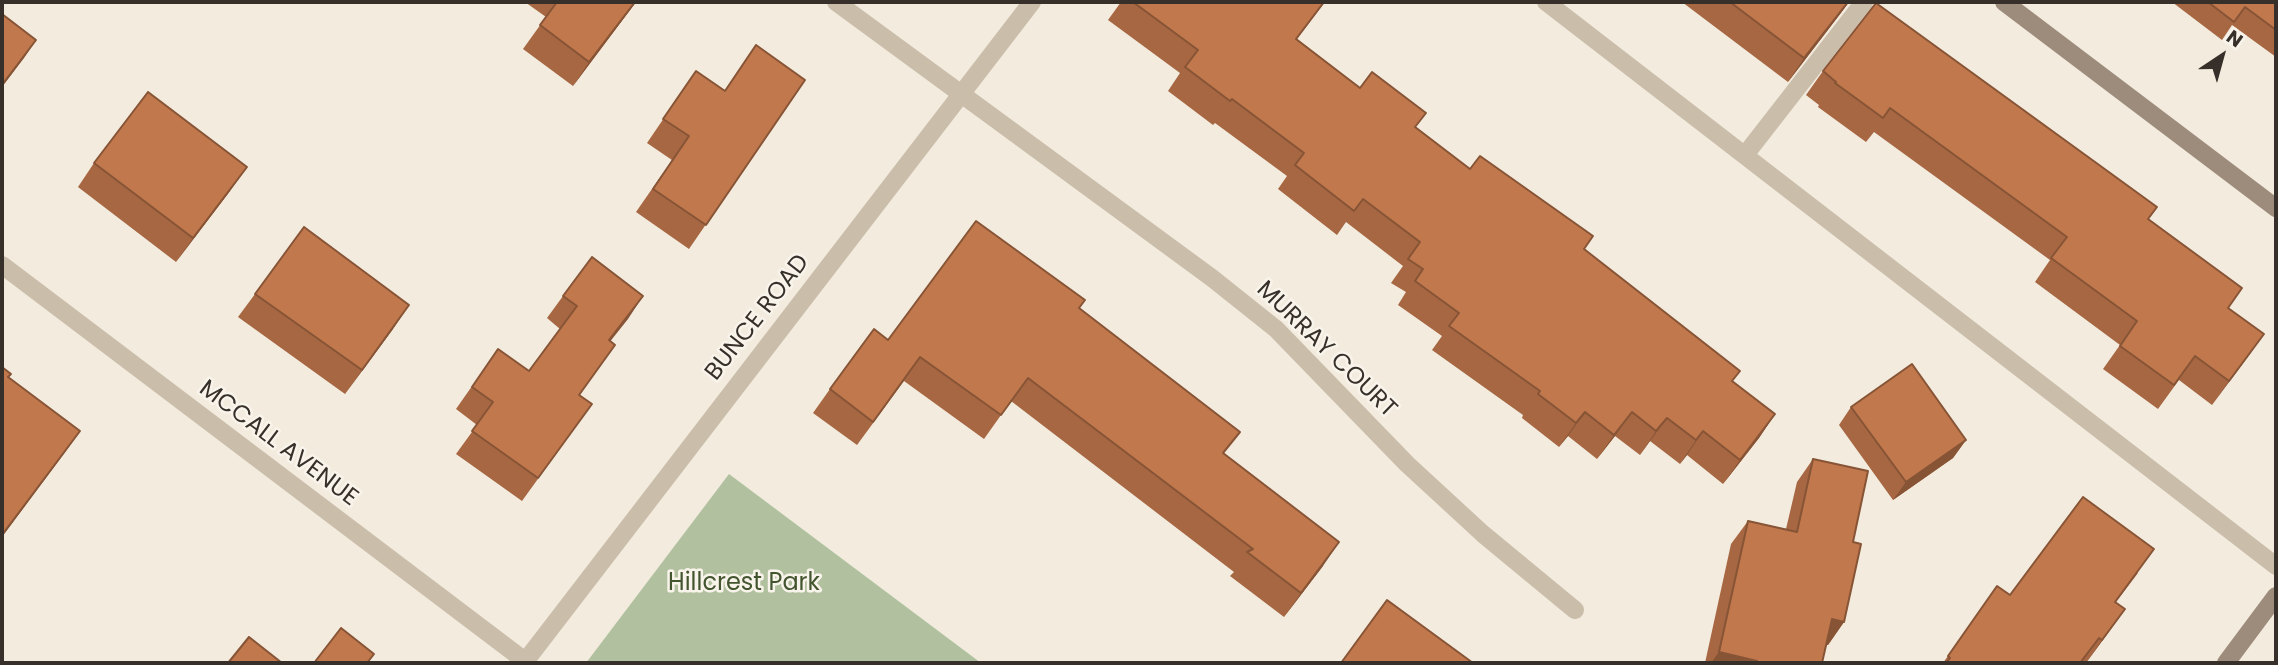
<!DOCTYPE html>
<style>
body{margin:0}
#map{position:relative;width:2278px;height:665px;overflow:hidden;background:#f2ebde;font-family:Poppins,sans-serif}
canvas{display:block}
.frame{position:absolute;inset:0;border:4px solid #37302a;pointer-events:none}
.north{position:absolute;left:2187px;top:21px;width:70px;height:70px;-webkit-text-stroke:5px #f9f4eb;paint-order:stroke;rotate:36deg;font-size:19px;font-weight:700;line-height:28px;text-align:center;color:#37302a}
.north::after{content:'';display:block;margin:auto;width:24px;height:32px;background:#37302a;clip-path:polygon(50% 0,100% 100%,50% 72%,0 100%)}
</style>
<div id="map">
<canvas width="2278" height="665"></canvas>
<div class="frame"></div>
<div class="north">N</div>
</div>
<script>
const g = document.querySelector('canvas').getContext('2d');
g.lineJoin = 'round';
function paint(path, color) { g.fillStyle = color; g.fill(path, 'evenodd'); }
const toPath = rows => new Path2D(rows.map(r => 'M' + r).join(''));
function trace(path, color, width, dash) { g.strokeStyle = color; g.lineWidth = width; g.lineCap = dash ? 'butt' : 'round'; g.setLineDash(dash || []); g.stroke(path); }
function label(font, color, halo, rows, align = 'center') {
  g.font = font + ' Poppins,sans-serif'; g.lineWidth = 5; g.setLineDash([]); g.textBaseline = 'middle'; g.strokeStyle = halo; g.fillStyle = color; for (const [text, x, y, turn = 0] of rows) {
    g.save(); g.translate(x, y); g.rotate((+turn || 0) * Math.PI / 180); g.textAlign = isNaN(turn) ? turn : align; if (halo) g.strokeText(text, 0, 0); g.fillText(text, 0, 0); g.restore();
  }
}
paint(toPath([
 [729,474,981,663,586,663]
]), '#b1c09f');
trace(toPath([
 [836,2,1212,278,1276,329,1407,464,1483,534,1575,610],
 [1546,2,2276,566],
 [1745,155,1864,2],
 [2,265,525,661],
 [524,663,1032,2]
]), '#cabdaa', 18);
trace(toPath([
 [2004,2,2276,208],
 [2226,663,2276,596]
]), '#9d8c7c', 18);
paint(toPath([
 [525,2,636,2,573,86,523,49,546,17],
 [1121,2,1325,2,1297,39,1360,88,1416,127,1470,169,1584,249,1732,381,1775,414,1759,438,1723,484,1687,455,1680,464,1650,441,1640,455,1615,436,1597,459,1568,436,1559,447,1522,418,1523,415,1432,350,1442,336,1398,305,1406,292,1391,283,1403,266,1346,222,1337,235,1278,189,1287,176,1215,123,1213,125,1168,91,1180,73,1108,20],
 [1682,2,1849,2,1788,82],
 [2172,2,2276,2,2276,57,2232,25,2222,40],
 [696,71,725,91,805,80,689,249,636,212,672,160,647,143],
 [1823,71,2149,219,2228,308,2264,334,2212,405,2179,380,2158,409,2103,369,2120,345,2035,282,2050,260,1874,132,1866,142,1818,107,1819,105,1806,95],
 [94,163,230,191,176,262,78,187],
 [255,294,393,329,345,394,238,317],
 [563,296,643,296,610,341,580,395,592,404,522,501,456,454,477,425,456,409,498,349,529,371,560,329,547,318],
 [1079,309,1224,454,1323,566,1284,617,1230,576,1234,572,1011,401,984,439,904,381,857,445,813,413,830,389,888,340],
 [1851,407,1966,440,1953,458,1893,500,1839,425],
 [1813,459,1853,542,1844,622,1828,645,1826,645,1822,663,1705,663,1731,544,1748,521,1786,529,1797,482],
 [2138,573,2116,602,2108,633,2086,663,2082,661,2081,663,1943,663,1997,586,2010,595]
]), '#a66742');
paint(toPath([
 [635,2,636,2,573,86,589,62],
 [1848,2,1849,2,1841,13,1788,82,1804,58],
 [36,40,24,58,2,87,2,85],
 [247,167,230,191,176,262,193,238],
 [643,296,628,319,593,363,609,340],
 [409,305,393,329,345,394,362,370],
 [2264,334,2247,358,2212,405,2229,381],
 [1585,412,1568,436,1559,447,1576,423],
 [1632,412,1615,436,1597,459,1614,435],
 [1775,414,1759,438,1723,484,1740,460],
 [1667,418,1650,441,1640,455,1656,431],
 [80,431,63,455,2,537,2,535],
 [1703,431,1687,455,1680,464,1696,440],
 [1966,440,1953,458,1893,500,1906,482],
 [1339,542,1323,566,1284,617,1301,593],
 [2125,609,2108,633,2086,663,2102,640],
 [1832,619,1844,622,1828,645,1815,643],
 [1719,652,1757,661,1756,663,1711,663]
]), '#875436');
const building = toPath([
 [557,2,635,2,589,62,540,25,557,2],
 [1133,2,1324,2,1296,39,1360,88,1372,72,1426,113,1415,127,1470,169,1480,156,1593,236,1584,249,1740,371,1732,381,1775,414,1740,460,1703,431,1696,440,1667,418,1656,431,1632,412,1614,435,1585,412,1576,423,1538,394,1540,391,1449,326,1459,313,1415,281,1423,269,1408,259,1420,242,1363,199,1354,211,1295,165,1304,153,1232,99,1230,101,1185,67,1198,50,1133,2],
 [1730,2,1848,2,1804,58,1730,2],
 [2208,2,2276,2,2276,30,2245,7,2234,22,2208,2],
 [1876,3,2157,207,2148,219,2242,288,2228,308,2264,334,2229,381,2195,356,2174,385,2120,346,2137,321,2051,258,2067,237,1890,108,1883,118,1835,83,1836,82,1823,71,1876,3],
 [2,14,36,40,2,85,2,14],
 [756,45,805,80,706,225,653,189,689,136,663,119,696,71,725,91,756,45],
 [148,92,247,167,193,238,94,163,148,92],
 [976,221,1085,300,1079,308,1240,432,1223,453,1339,542,1301,593,1247,552,1253,549,1028,378,1001,415,920,357,873,422,830,389,874,329,888,340,976,221],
 [304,227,409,305,362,370,255,294,304,227],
 [592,257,643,296,609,340,615,345,579,395,592,404,538,478,472,431,493,402,472,387,498,349,529,371,577,306,563,296,592,257],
 [1912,364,1966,440,1906,482,1851,407,1912,364],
 [2,367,11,374,8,377,80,431,2,535,2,367],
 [1813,459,1868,471,1853,542,1861,544,1844,622,1832,619,1822,663,1757,663,1757,661,1719,652,1748,521,1797,532,1813,459],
 [2083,497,2154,549,2115,602,2125,609,2102,640,2099,638,2080,663,1946,663,1950,658,1948,656,1997,586,2010,595,2083,497],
 [1387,600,1473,663,1341,663,1387,600],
 [341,628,374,654,367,663,314,663,341,628],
 [249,637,282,663,228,663,249,637]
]);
paint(building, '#c1784d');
trace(building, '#875436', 2);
label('24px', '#37302a', '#f9f4eb', [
 ["BUNCE ROAD",758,318,-52],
 ["MURRAY COURT",1326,350,44],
 ["MCCALL AVENUE",278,444,37]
]);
label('24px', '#42552e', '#f9f4eb', [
 ["Hillcrest Park",744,584]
]);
</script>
